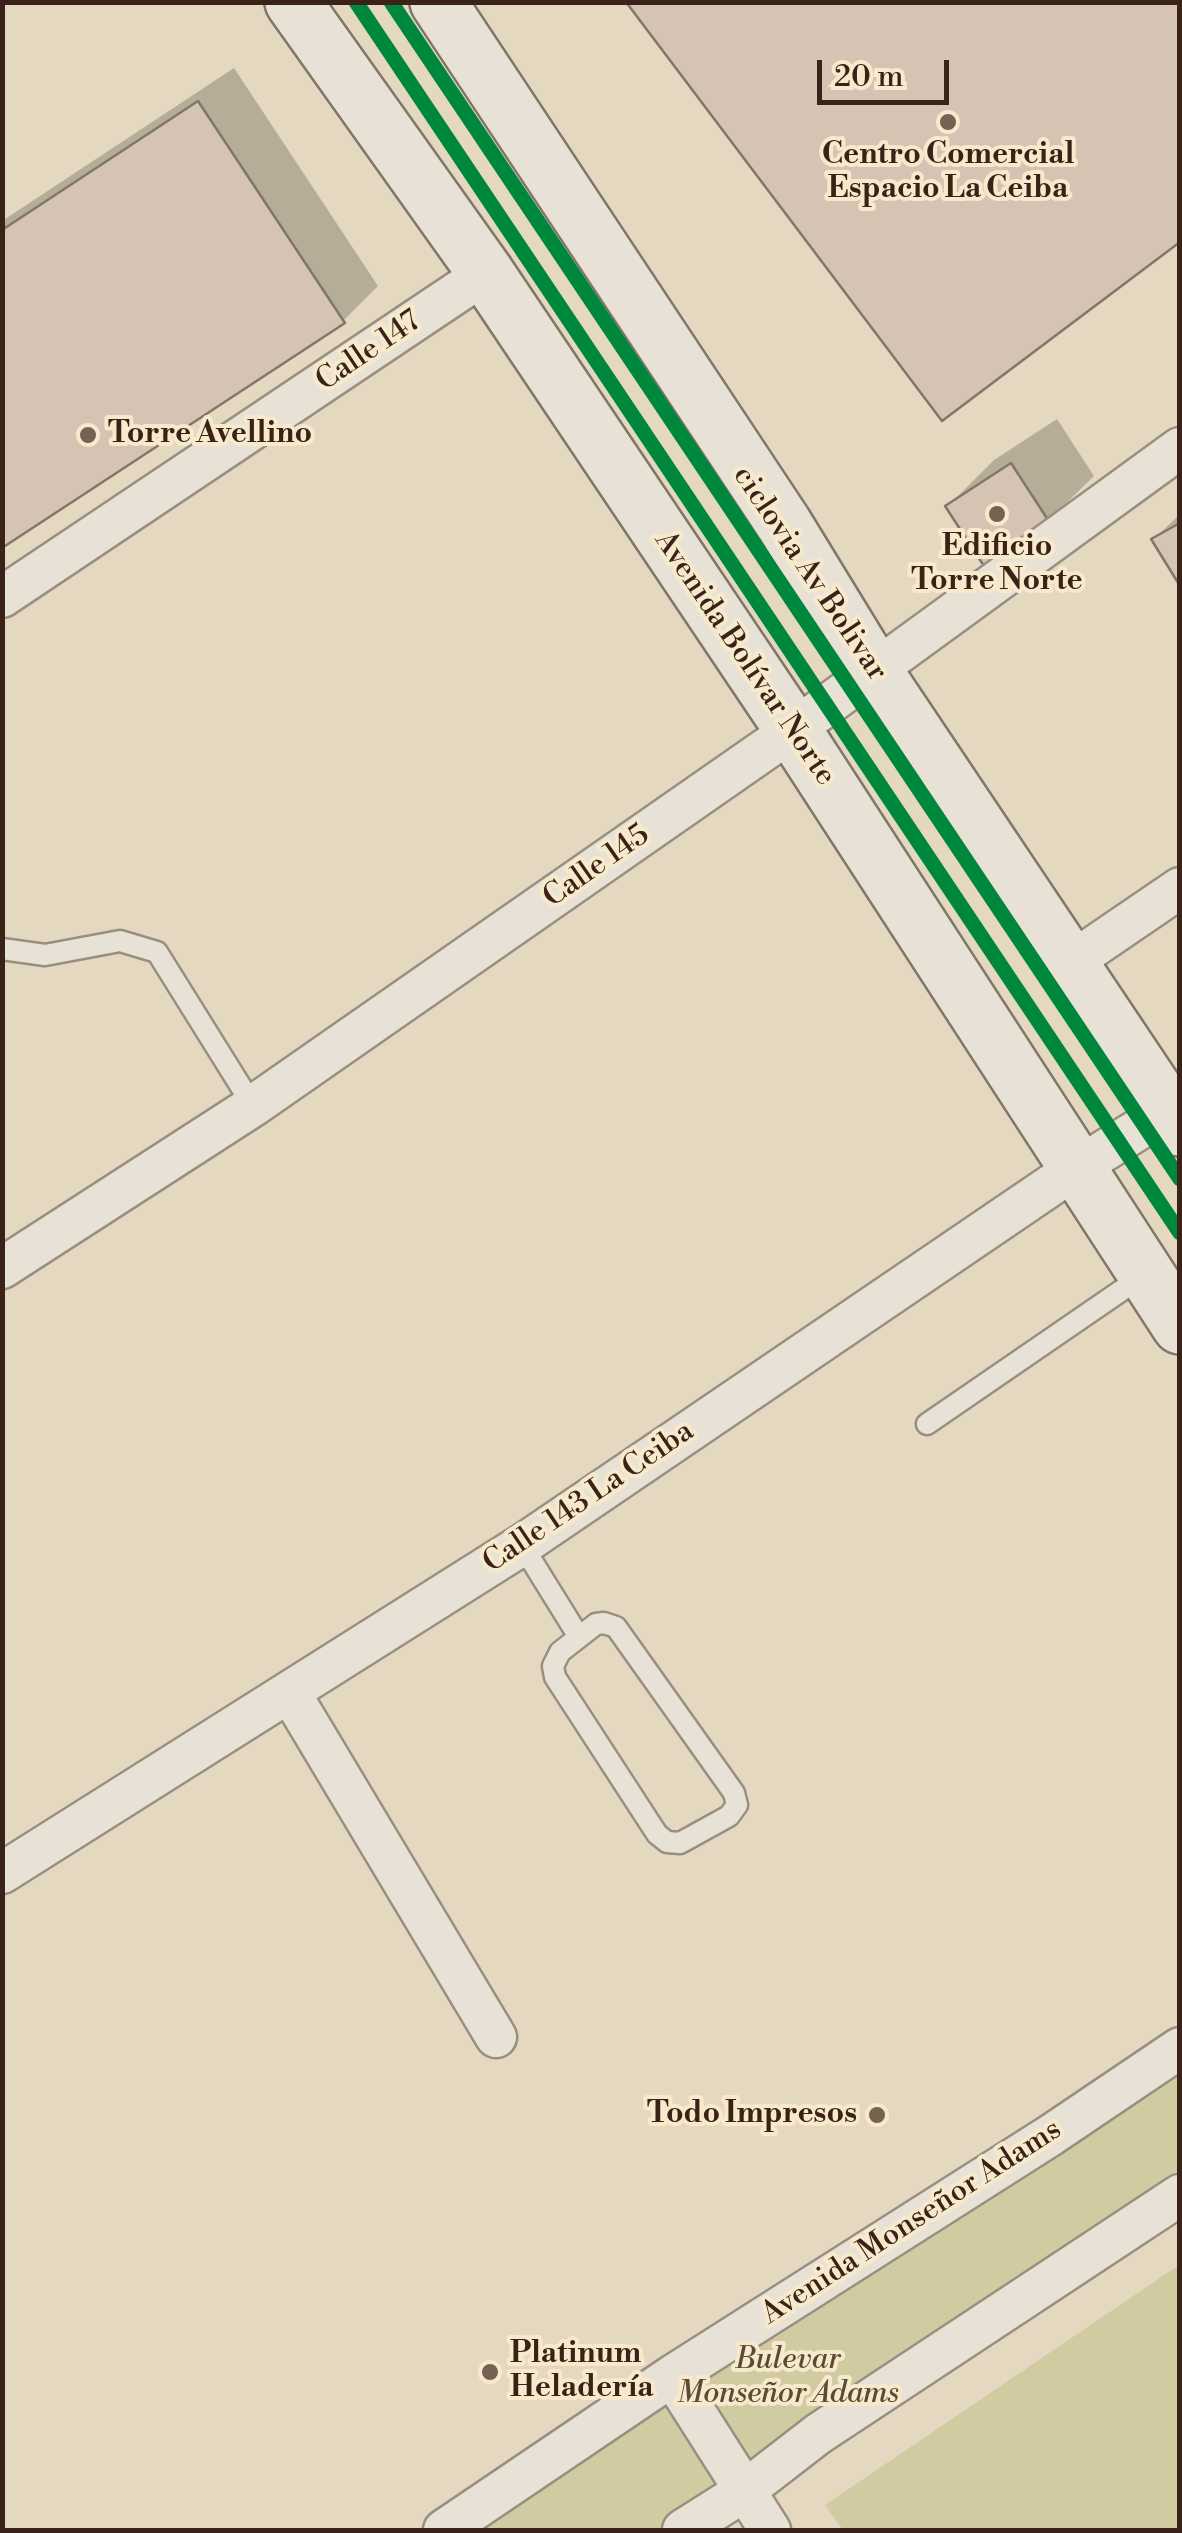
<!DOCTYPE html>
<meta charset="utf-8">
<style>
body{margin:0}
#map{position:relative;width:1182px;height:2533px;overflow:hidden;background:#e4d9c0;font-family:"Libre Bodoni",serif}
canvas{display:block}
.frame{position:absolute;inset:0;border:5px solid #3a2219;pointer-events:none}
.scale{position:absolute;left:817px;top:60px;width:132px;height:45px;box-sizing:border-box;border:5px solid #3a2219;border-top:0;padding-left:12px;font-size:30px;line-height:35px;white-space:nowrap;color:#3a2219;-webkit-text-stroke:8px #f7eacc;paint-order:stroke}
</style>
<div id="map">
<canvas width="1182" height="2533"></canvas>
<div class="frame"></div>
<div class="scale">20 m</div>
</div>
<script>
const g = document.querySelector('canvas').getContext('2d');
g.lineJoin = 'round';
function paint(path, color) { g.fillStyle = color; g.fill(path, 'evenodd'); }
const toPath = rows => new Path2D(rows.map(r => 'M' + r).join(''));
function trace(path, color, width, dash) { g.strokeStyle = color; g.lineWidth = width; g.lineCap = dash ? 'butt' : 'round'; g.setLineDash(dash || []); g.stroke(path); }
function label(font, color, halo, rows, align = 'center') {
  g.font = font + ' "Libre Bodoni",serif'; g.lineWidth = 8; g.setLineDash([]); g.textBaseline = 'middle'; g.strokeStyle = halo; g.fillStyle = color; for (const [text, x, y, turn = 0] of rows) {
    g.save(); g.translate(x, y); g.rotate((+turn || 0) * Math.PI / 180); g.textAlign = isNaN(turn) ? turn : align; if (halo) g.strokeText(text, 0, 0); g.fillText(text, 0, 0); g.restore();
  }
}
paint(toPath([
 [1179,2048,1179,2195,669,2530,448,2530],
 [1179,2265,1179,2530,843,2530,825,2505]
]), '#d0cba1');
paint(toPath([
 [234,68,378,286,343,321,2,545,2,221],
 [1057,419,1094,476,1048,521,948,506,994,460],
 [1180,514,1180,582,1154,539]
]), '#0003');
const building = toPath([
 [626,2,1180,2,1180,242,942,421,626,2],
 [198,101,345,323,2,548,2,230,198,101],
 [1011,463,1050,523,984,566,945,506,1011,463],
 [1180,523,1180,586,1151,539,1180,523]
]);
paint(building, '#d5c4b4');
trace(building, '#80776a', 2.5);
const service = toPath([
 [2,949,45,955,120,941,157,952,253,1106],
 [927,1424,1144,1275],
 [522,1545,579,1637],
 [604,1623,616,1627,734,1793,737,1805,729,1816,680,1843,667,1842,657,1834,555,1677,553,1666,560,1652,596,1624,604,1623]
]);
const minor = toPath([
 [2,597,486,273],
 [1070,963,1180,888],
 [2,1268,253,1106,793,730,1180,448],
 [290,1693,496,2037],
 [2,1873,522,1545,1075,1169,1168,1111],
 [672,2376,770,2530],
 [444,2530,672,2376,1051,2135,1180,2048],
 [683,2530,743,2492,818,2434,1180,2195]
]);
const secondary = toPath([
 [293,2,486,273,793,730,1180,1326],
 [438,2,784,524,874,671,1180,1128]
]);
trace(service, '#998f80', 25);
trace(minor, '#998f80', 45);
trace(secondary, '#80776a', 60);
trace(service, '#e8e2d6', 20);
trace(minor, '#e8e2d6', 40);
trace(secondary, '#e8e2d6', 55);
trace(toPath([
 [356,2,1180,1233],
 [391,2,1180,1179]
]), '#00873e', 15);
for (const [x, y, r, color] of [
 [948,122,10,"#766253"],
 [88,435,10,"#766253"],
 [997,514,10,"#766253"],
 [877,2115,10,"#766253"],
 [490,2372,10,"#766253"]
]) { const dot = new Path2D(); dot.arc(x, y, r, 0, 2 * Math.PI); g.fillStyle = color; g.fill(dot); trace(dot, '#f7eacc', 4); }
label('bold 30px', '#3a2219', '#f7eacc', [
 ["Centro Comercial",948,156],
 ["Espacio La Ceiba",948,190],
 ["Torre Avellino",108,435,"left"],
 ["Edificio",997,548],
 ["Torre Norte",997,582],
 ["Todo Impresos",857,2115,"right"],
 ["Platinum",510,2355,"left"],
 ["Heladería",510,2389,"left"]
]);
label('30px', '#3a2219', '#f7eacc', [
 ["Calle 147",369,352,-34],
 ["ciclovia Av Bolivar",809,574,56],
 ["Avenida Bolívar Norte",744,659,56],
 ["Calle 145",597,867,-35],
 ["Calle 143 La Ceiba",589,1498,-34],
 ["Avenida Monseñor Adams",912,2223,-33]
]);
label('italic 30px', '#5b4a35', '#f7eacc', [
 ["Bulevar",788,2361],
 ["Monseñor Adams",788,2395]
]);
</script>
